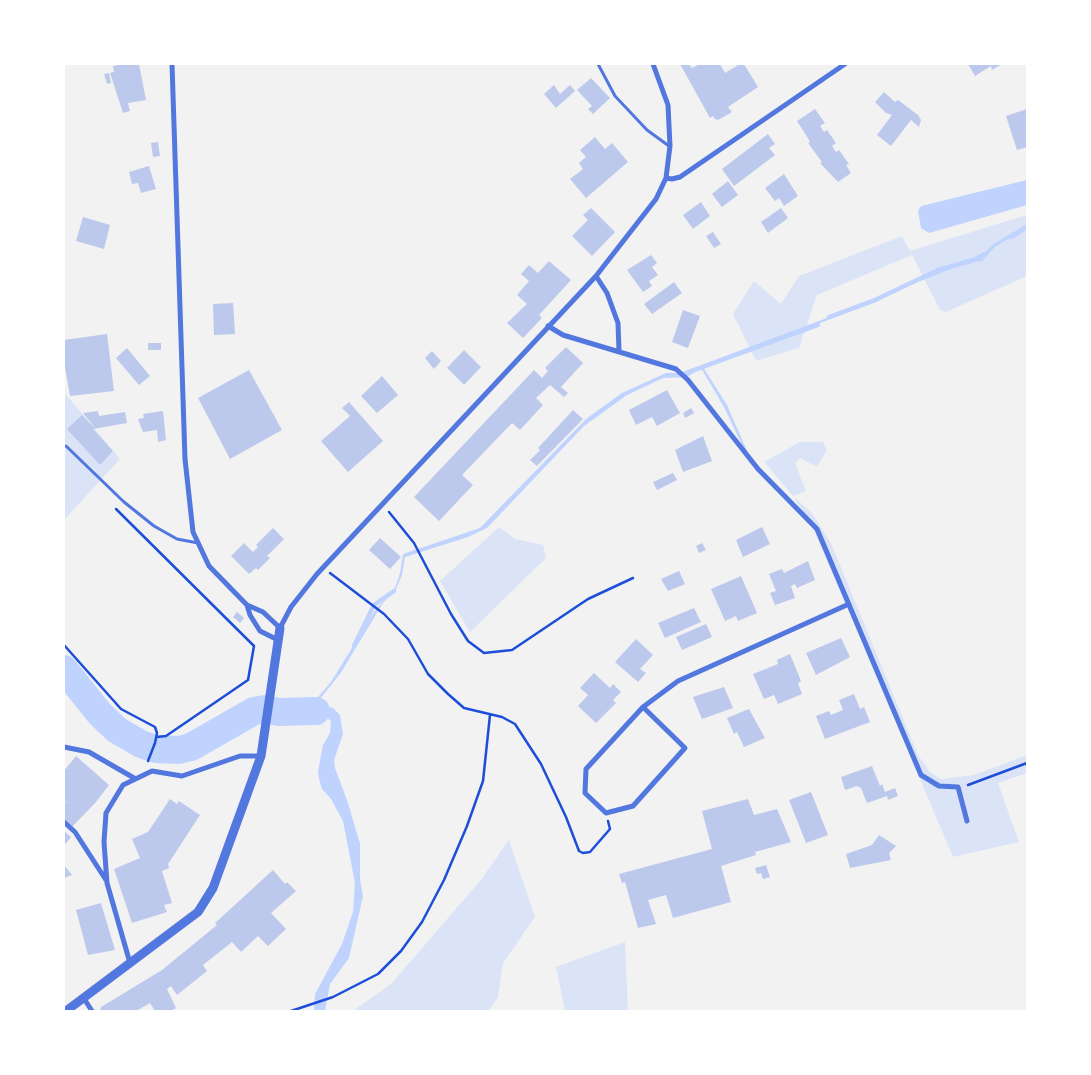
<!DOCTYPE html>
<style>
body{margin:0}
#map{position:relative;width:1091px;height:1075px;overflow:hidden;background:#f2f2f2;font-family:Inter,sans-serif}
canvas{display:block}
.frame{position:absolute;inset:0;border:65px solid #fff;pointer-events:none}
</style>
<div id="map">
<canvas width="1091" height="1075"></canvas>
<div class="frame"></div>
</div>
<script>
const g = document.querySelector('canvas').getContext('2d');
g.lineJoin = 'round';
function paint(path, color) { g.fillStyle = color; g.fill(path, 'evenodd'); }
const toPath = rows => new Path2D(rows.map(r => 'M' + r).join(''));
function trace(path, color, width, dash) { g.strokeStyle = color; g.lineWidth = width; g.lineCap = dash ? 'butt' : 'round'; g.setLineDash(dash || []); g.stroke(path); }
paint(toPath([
 [1027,215,1027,276,946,312,940,310,912,255,817,295,799,348,756,361,733,314,754,281,781,304,799,276,902,236,910,251],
 [64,392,120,459,64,520],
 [800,442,823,442,827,450,817,467,800,458,795,463,806,491,793,496,812,513,831,543,918,755,930,772,941,779,974,775,1027,755,1027,773,998,783,1019,842,953,857,813,528,793,496,764,462],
 [499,527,515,539,543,545,546,558,470,632,440,581],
 [509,840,535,917,503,963,498,997,488,1011,353,1011,391,984,480,881],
 [625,942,628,1011,565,1011,556,967]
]), '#dbe4f7');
paint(toPath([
 [1027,180,1027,205,929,233,921,228,918,211,921,206],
 [1027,224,1026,228,995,247,982,261,962,263,951,269,890,293,876,302,703,367,727,405,748,453,744,449,724,407,701,368,687,377,663,378,627,395,584,426,487,528,468,537,405,557,402,575,396,589,383,603,340,674,315,705,333,708,340,715,343,734,334,760,335,768,348,803,360,844,360,880,363,896,349,958,330,984,325,1011,314,1011,315,994,342,944,353,912,355,883,343,821,331,799,322,789,319,779,318,771,323,745,330,733,331,721,322,714,293,721,278,719,279,706,311,705,331,682,376,609,395,588,400,573,403,554,480,528,586,419,622,393,666,373,680,373,875,300,888,292,966,259,980,258,992,245]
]), '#bfd3fe');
trace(toPath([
 [1011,237,1027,227],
 [829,317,875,300,938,270,974,260,985,254],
 [689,372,818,325],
 [354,646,374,605,394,591]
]), '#bfd3fe', 4.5);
trace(toPath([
 [64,669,100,714,117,730,141,744,156,749,179,750,191,747,254,711,265,709,279,712,316,711]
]), '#bfd3fe', 28);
paint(toPath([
 [122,64,139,64,146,100,128,103,130,111,123,113,110,73,114,72,113,66],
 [680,64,689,64,692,68,700,64,720,64,725,73,740,64,744,64,758,87,728,107,732,112,718,120,715,119,713,116,710,118],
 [968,64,1002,64,992,70,991,66,975,76],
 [109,73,111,83,107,84,104,74],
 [591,78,610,98,593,114,588,109,592,106,577,90],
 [554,85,560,94,570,85,575,91,556,108,544,94],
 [884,92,895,102,898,100,918,115,921,120,919,127,911,120,891,146,877,135,892,115,886,113,875,102],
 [815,109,825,123,820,126,824,132,827,130,836,143,832,146,836,152,839,150,849,164,846,165,851,173,838,182,820,163,822,162,808,143,810,142,806,135,797,121],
 [1027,109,1027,147,1017,150,1006,116],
 [768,134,775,144,769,148,775,155,734,186,722,169],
 [595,137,605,149,612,143,628,162,586,198,570,179,583,169,579,163,586,157,580,150],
 [158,142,160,156,153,157,151,143],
 [149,166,156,189,141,193,138,183,132,184,129,172],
 [784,174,798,196,784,206,779,198,775,201,765,188],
 [728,181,738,195,722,207,712,194],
 [701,202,710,216,693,229,683,215],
 [591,208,615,232,592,256,572,236,588,220,583,215],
 [781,208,788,218,768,233,761,222],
 [83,217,110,225,104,249,76,241],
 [713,232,721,244,714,248,706,236],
 [651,255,657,263,652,267,658,275,649,281,652,286,643,292,627,270],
 [549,261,571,280,539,315,542,318,523,338,507,323,527,304,517,295,529,281,521,274,529,265,538,273],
 [674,282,682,293,652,314,644,304],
 [233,303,235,334,214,335,213,304],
 [683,310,700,316,688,348,672,342],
 [107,334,114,391,70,396,64,362,64,340],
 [148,343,161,343,161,350,148,350],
 [566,347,583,363,561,387,568,393,564,397,550,385,536,398,543,405,520,430,512,423,462,475,473,485,439,521,414,497,534,370,542,378,548,371,545,368],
 [127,348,150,376,139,385,116,358],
 [464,350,481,367,464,385,447,368],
 [432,351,441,361,434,369,425,358],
 [249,370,282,430,230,459,198,398],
 [382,376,398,395,377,413,361,396],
 [667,390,680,413,657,426,652,417,636,425,629,410],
 [349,402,383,441,348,472,321,441,350,416,342,408],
 [691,408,694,413,685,418,683,413],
 [573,410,583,419,537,466,530,460,540,450,538,448],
 [98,411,99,416,125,412,127,423,93,429,113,451,100,465,67,429,82,415,95,428,83,413],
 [163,411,166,440,158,442,157,430,143,432,138,419,144,418,143,414],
 [703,436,712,461,683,472,675,450],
 [673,473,677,480,657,490,653,482],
 [762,527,770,544,743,557,736,540],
 [273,528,284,539,267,556,270,558,258,570,256,568,249,574,231,556,244,543,253,552,258,547,256,545],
 [380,538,401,557,390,569,369,550],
 [702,543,706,550,699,553,696,546],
 [808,561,815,580,797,588,795,584,791,586,795,598,775,605,770,593,776,591,769,574,782,569,784,573],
 [679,571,685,584,668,591,661,579],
 [741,576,757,613,738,621,736,616,725,621,711,589],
 [694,608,701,622,665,638,658,623],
 [237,612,244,618,240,623,233,617],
 [706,624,712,637,682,650,676,637],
 [841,638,850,657,816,675,806,653],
 [636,639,653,655,640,669,646,673,638,682,615,662],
 [790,654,801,681,798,683,802,694,778,704,774,695,764,699,753,674,778,664,777,660],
 [594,673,610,688,613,684,621,692,613,700,616,703,596,723,578,706,588,695,580,688],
 [724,687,733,708,702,719,693,697],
 [854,694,860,709,864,707,870,722,825,739,816,716,829,711,831,715,843,710,839,700],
 [749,709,765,738,744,747,737,732,734,734,727,718],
 [76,756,109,785,96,802,71,828,64,822,64,805,66,802,64,800,64,771],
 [872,766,880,786,882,784,885,792,895,788,898,796,888,800,887,796,867,803,861,788,857,786,845,790,841,777],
 [811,792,828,835,806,843,789,800],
 [170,799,177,804,179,801,200,815,168,864,169,868,162,871,172,903,164,905,167,912,132,923,114,869,140,858,132,839,148,832],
 [748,799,754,815,777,809,791,842,755,852,756,855,721,866,731,902,673,918,666,895,648,900,656,924,638,928,625,882,622,883,619,874,712,849,702,811],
 [64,831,71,837,64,846],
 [879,835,896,846,889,853,891,860,850,868,846,854,872,845],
 [64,865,72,875,64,878],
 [766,865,770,877,763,879,761,873,757,874,755,868],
 [273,870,285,884,287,882,296,891,271,913,286,929,268,946,258,936,241,952,232,942,203,965,207,971,177,995,171,986,167,989,176,1008,171,1011,155,1011,150,1003,136,1011,100,1011,101,1007,162,970,217,925,215,923],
 [101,903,115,950,88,955,76,910]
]), '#bdc9ec');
trace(toPath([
 [116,509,254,646,248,680,166,736,157,737],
 [389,512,414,543,451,614,468,641,484,653,512,650,588,599,633,578],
 [330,573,384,614,408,639,428,674,448,694,464,708,502,717,515,724,541,764,566,817,579,851,583,853,590,852,610,829,608,821],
 [64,645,121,709,155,727,157,733,155,743,148,761],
 [968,785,1027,763],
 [291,1011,333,997,378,974,401,951,422,922,444,880,467,826,483,781,490,715]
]), '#1d4ed8', 2.5);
trace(toPath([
 [598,64,615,96,647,130,669,146],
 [66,446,124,502,154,526,177,539,198,543]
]), '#5277de', 3);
trace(toPath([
 [172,64,185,459,193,532,209,566,247,605,263,612,280,628,291,607,317,574,596,276,656,199,666,178,670,146,668,105,653,64],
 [666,178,672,179,680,177,845,64],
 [596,276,607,293,618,323,619,351],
 [548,326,563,335,676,369,688,380,758,469,817,529,921,775,939,786,958,787,967,821],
 [247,605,250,615,260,631,278,640],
 [643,707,685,748,633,806,606,813,585,793,586,769,643,707,678,681,849,604],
 [64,747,89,752,134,778],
 [64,822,75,832,106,880],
 [130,963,107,883,104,842,106,813,123,785,152,771,182,776,240,756,261,756],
 [83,997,92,1011]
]), '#5277de', 5);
trace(toPath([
 [66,1011,198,912,213,888,261,756,280,628]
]), '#5277de', 9);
</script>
